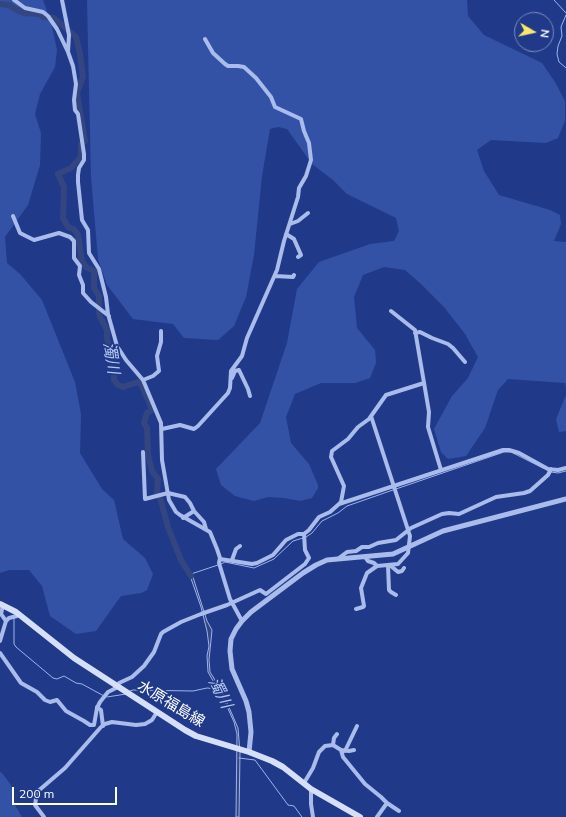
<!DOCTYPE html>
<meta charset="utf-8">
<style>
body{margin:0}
#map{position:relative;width:566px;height:817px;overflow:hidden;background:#203a89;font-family:Mulish,sans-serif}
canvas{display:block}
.north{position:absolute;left:514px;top:12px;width:40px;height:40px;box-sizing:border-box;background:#203a89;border:1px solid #7989b8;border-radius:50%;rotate:99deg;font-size:11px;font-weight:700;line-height:16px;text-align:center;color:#fff}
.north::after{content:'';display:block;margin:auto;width:14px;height:18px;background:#f9e96b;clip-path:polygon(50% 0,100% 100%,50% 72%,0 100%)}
.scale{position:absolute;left:12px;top:787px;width:105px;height:18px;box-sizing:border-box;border:2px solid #fff;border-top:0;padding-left:5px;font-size:12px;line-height:14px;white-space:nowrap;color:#fff;-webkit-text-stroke:3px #203a89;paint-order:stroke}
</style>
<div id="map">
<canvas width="566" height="817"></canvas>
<div class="north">N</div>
<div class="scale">200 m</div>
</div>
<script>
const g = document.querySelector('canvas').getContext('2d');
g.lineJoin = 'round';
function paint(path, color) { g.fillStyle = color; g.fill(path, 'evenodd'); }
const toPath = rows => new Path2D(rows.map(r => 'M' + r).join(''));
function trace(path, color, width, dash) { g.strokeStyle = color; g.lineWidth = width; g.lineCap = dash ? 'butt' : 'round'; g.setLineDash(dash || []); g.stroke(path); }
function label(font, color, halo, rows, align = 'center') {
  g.font = font + ' Mulish,"Noto Sans JP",sans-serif'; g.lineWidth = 3.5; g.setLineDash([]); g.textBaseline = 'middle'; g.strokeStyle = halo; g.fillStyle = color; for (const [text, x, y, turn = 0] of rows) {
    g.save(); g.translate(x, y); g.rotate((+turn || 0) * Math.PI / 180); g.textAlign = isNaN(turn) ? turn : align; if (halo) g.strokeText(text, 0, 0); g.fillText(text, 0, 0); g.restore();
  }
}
paint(toPath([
 [0,0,43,0,51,22,57,50,55,67,40,94,35,114,41,133,40,165,28,205,5,237,7,263,20,274,42,300,75,382,81,414,80,453,102,489,114,500,123,539,145,558,153,574,147,590,141,593,121,596,96,631,76,634,50,616,42,586,29,570,9,570,0,573],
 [87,0,467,0,468,16,484,35,542,63,555,82,565,101,565,121,558,138,546,143,491,140,477,150,484,171,499,195,550,210,560,215,561,224,554,241,566,242,566,387,565,383,508,379,498,390,485,428,466,456,448,459,441,452,434,429,452,396,468,378,478,357,465,334,444,307,421,284,405,270,384,267,363,275,354,297,357,328,375,350,376,363,370,378,355,383,321,383,295,394,286,417,291,443,309,464,318,485,318,488,312,498,300,501,284,498,268,497,254,501,235,496,221,485,216,469,260,423,287,343,297,289,319,262,370,244,394,241,399,231,396,218,347,194,333,180,312,164,287,129,278,127,270,129,262,176,254,255,246,297,234,326,218,340,184,338,173,324,133,319,107,285,98,259,91,177],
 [566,395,566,431,559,432,556,419],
 [0,772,2,773,11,785,15,805,22,817,0,817]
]), '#3352a6');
const water = toPath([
 [188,570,192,574,207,621,212,630,209,660,210,672,222,691,238,728,240,752,239,817,236,817,237,734,234,722,225,702,208,672,207,656,209,646,207,631,201,607,188,570]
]);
paint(water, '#334681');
trace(water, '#9eb4ec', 1);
trace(toPath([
 [554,0,566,13],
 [566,15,561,27,562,36,558,46,557,54,559,62,566,68],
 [513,453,543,468],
 [551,472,558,473,566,471],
 [396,489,504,452,510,452],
 [306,537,312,533,322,521,338,513,347,506,393,490],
 [221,564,225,562,254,568,274,559,293,541,303,538],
 [191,574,218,565],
 [14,618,14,644,16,647,53,678,57,679,64,676,76,683,82,684,104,696],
 [130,691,133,690,193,691,207,688,218,689],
 [107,697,126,694],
 [239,758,255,760,288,805,294,806,302,817]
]), '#9eb4ec', 1);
trace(toPath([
 [0,4,9,5,15,9,24,13,40,14,43,17,54,18,76,37,80,54,83,77,77,93,85,141,81,144,81,157,71,168,58,174,64,187,63,218,68,227,74,229,78,235,82,261,86,267,94,271,94,288,99,296,99,312,100,317,107,330,107,339,114,366,114,380,118,385,123,387,138,382,141,384,149,402,152,410,147,413,144,423,147,428,148,455,152,471,158,479,157,492,161,501,168,527,181,560,191,576]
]), '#334681', 6);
trace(toPath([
 [14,0,25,8,43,12,48,16,57,29,68,52,73,66,76,84,74,100,75,110,78,114,84,154,84,160,79,168,78,175,78,182,82,220,88,230,89,253,99,269,106,297,108,314,117,346,126,360,143,380,161,423,162,460,169,500,176,512,180,515,210,532,217,549,220,558,219,563,230,599,242,621],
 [62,0,69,35,68,52],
 [13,216,20,233,34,240,59,233,70,237,74,241,74,258,80,266,79,275,83,285,83,293,91,302,109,316],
 [290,224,298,221,308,213],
 [286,234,294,239,301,255,298,257],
 [275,276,293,277,294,275],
 [391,311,415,330,429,412,428,427,441,470],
 [415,333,420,332,432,338,448,344,453,348,465,362],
 [232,378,235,371,239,370,248,389,250,396],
 [143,380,153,376,159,371,157,356,161,342,161,331],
 [162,429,180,425,194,429,198,426,228,393,230,388,231,371,242,356,247,338,277,270,284,241,298,197,299,188,306,176,311,160,309,143,304,131,301,119,275,107,271,97,256,78,244,67,238,66,228,66,225,64,213,53,205,39],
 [143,452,145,499,168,493,185,497,190,503,194,511,204,522,206,529],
 [339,504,503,450,509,450,519,453,548,469,558,470,566,468],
 [183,518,194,511],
 [365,557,368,561,374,563,377,566,398,564,408,553,410,536,371,416],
 [339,558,347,552,356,551,362,547,369,547,378,543,396,540,411,528,442,514,449,513,459,514,496,497,524,493,530,491,548,475,551,469],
 [220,559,252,564,257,563,273,555,286,540,298,534,304,534,309,530,319,517,330,512,339,504,341,502,344,486,331,457,332,451,348,439,358,427,369,419,386,395,424,383],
 [232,560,236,549,240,546],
 [388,566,389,590,391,592,396,595],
 [391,566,398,572,402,571,404,568],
 [3,605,1,614,6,621],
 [356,609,363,607,364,606,361,588,367,573,377,566],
 [0,641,6,621,9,618,17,616,19,614],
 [0,653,21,683,37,692,45,700,50,702,57,700,66,711,84,721,90,725,94,725,97,708,100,702,108,692,118,687,119,683,132,677,144,666,154,652,161,634,163,632,181,622,201,614,227,605,260,590,266,594,305,564,309,558,305,550,304,534],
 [97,707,101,710,103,726],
 [333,745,334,738,337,734],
 [341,750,343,757,365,784,381,797,387,803,399,811],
 [345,751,357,726],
 [304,783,313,768,319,752,325,746,333,745,341,750,349,751,354,750],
 [311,789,311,804,313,817],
 [44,817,35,805,37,792,65,768,101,727,105,724,112,722,136,725,145,724,152,720,157,712],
 [377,817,387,803]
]), '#aabceb', 4);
trace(toPath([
 [249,752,251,732,249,712,246,701,232,669,230,651,231,639,236,629,242,621,251,612,303,573,316,565,327,560,393,554,443,531,566,499]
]), '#aabceb', 5);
trace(toPath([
 [0,604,16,612,74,658,185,730,196,736,249,752,272,761,283,767,311,789,360,817]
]), '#d6dff8', 6);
label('15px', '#fff', '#203a89', [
 ["水原福島線",171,704,31]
]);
label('italic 16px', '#b6c7f2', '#203a89', [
 ["濁川",111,358,81],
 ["濁川",220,693,63]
]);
</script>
